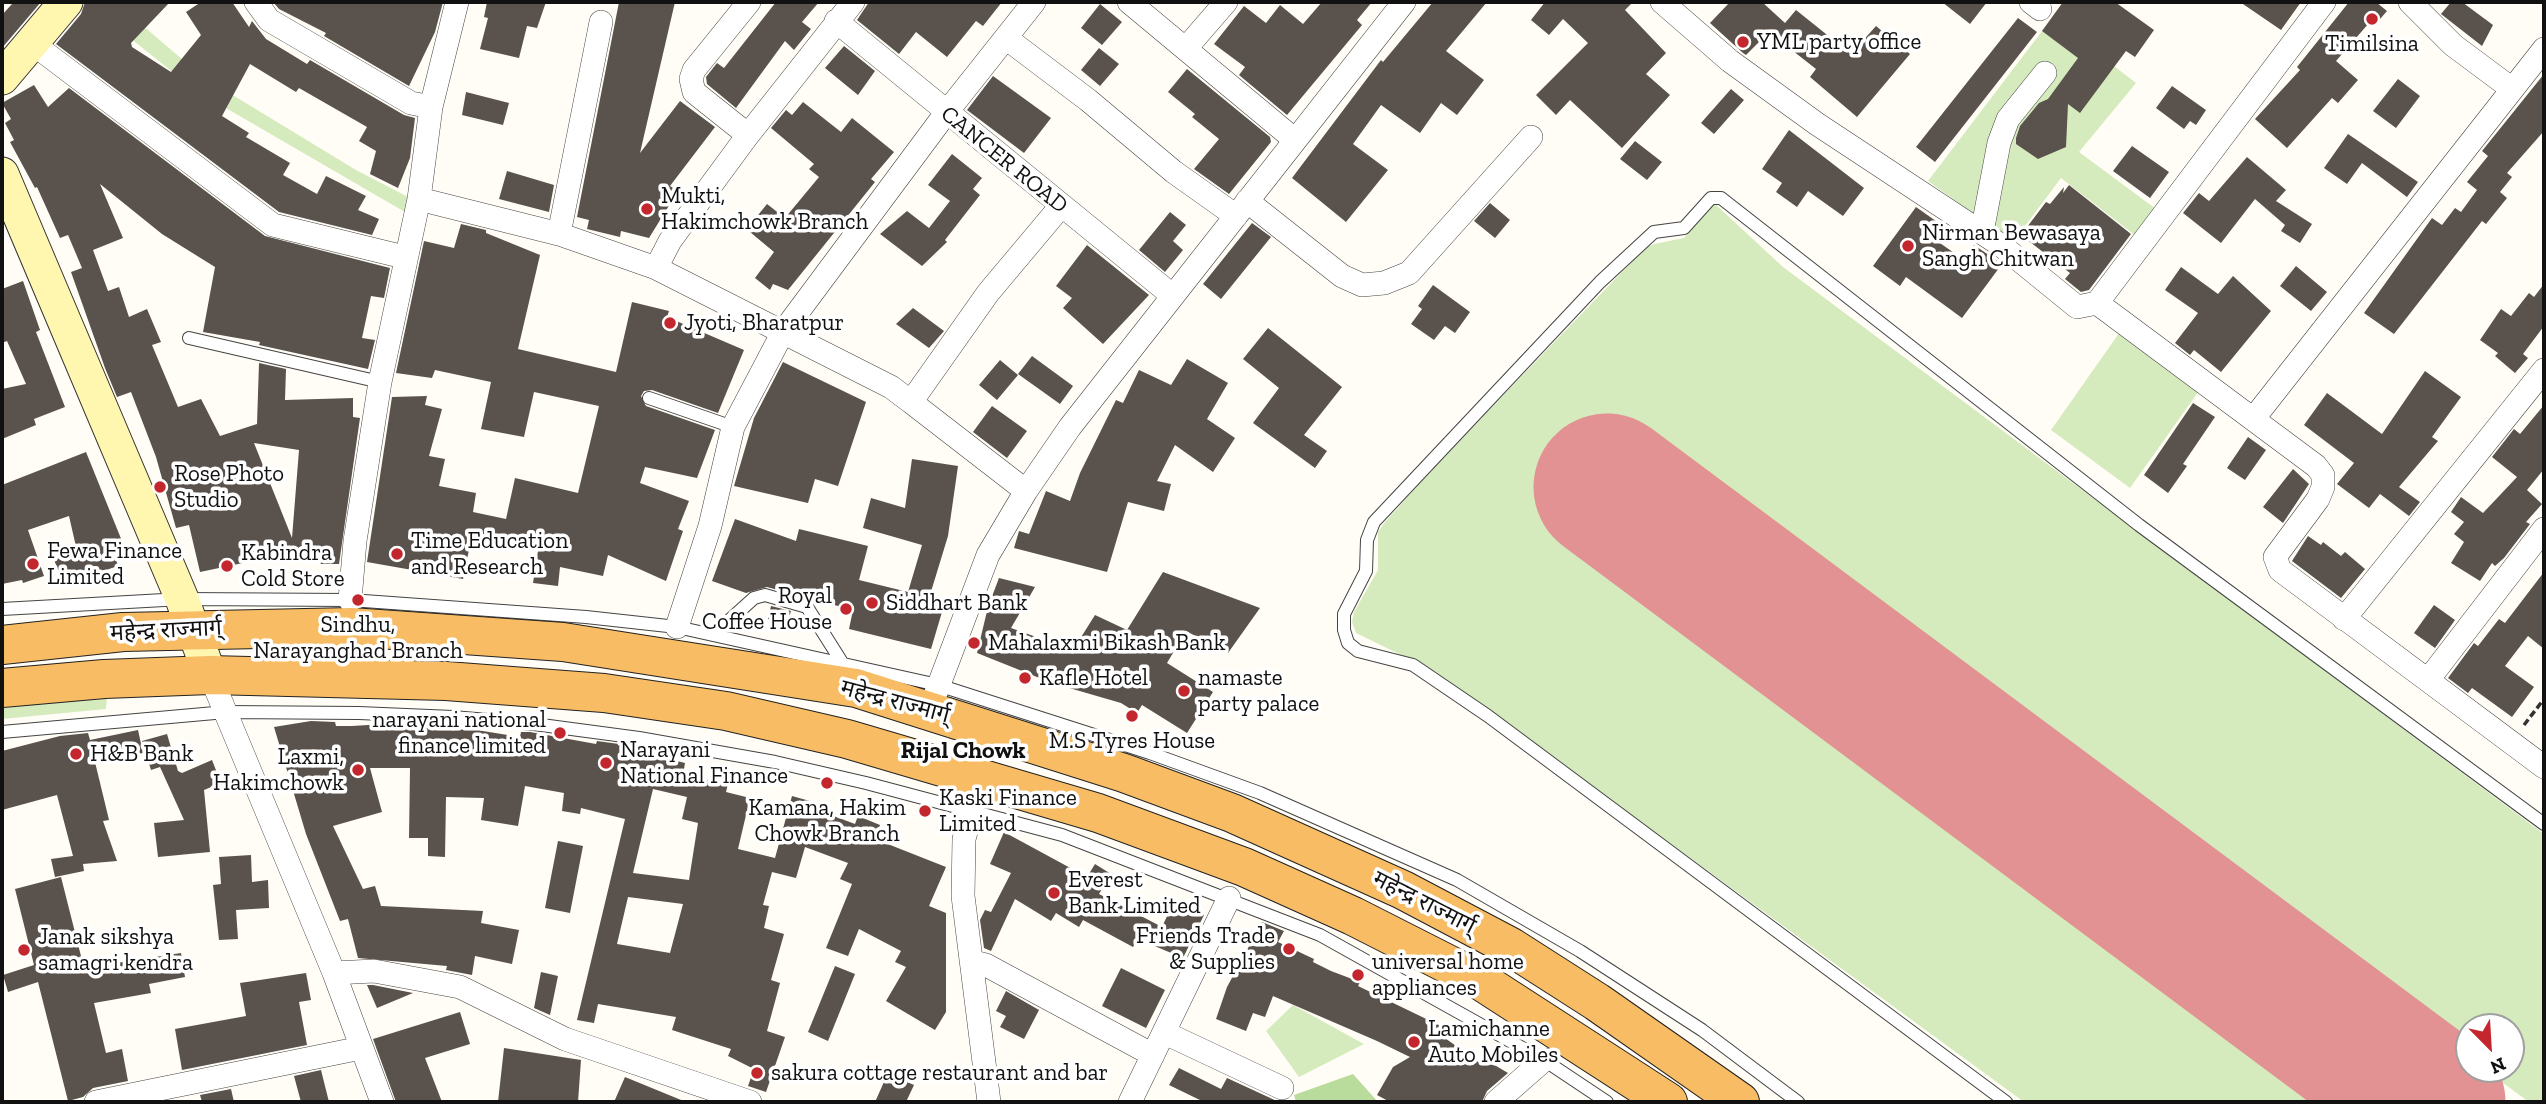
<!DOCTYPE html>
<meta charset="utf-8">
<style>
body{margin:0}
#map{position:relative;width:2546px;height:1104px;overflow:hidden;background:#fffdf5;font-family:"Zilla Slab",serif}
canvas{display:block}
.frame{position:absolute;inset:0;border:4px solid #111;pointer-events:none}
.north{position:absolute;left:2455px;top:1013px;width:70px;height:70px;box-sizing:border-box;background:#fff;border:2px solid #a0a0a0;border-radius:50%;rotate:156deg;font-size:19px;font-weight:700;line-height:28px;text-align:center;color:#111}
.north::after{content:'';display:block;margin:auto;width:24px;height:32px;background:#c4262e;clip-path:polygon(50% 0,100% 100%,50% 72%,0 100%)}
</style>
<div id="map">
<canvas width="2546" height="1104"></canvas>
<div class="frame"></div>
<div class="north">N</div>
</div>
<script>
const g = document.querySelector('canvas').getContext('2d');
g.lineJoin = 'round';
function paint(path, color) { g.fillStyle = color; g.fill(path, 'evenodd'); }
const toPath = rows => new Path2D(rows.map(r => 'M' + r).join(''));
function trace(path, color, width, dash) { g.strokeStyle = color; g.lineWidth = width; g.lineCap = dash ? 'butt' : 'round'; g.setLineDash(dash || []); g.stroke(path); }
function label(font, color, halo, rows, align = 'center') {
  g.font = font + ' "Zilla Slab","Noto Sans Devanagari",serif'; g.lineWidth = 7; g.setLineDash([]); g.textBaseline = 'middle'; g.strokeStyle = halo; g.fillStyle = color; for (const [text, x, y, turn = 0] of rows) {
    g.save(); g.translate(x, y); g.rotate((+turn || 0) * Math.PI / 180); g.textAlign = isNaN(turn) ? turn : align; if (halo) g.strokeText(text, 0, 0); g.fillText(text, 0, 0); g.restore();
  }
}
paint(toPath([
 [101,2,115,2,203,77,356,170,414,200,410,215,195,90,94,9],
 [2052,18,2136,83,2079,152,2156,209,2136,236,2061,178,2013,242,1928,181],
 [1714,203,1783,267,2544,834,2544,1102,2529,1102,2484,1069,2511,1069,2511,1027,2469,1027,2469,1058,1629,434,1574,513,2367,1102,2024,1102,1436,672,1356,633,1352,622,1354,612,1378,570,1378,532,1385,522,1439,462,1644,249,1654,244,1684,238],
 [2122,329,2201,388,2130,488,2051,430],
 [107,697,106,709,2,719,2,708],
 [1293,1005,1364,1044,1299,1077,1266,1031]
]), '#d5ebbd');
paint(toPath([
 [1353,1074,1378,1102,1296,1102,1294,1095]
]), '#b9dc9c');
trace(toPath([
 [1607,487,2432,1102]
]), '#e29292', 147);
paint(toPath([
 [10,2,41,2,2,48,2,15,12,4],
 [85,2,170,2,131,43,132,47,171,72,201,35,186,12,201,2,232,2,249,27,252,21,266,39,307,64,310,60,404,115,415,118,410,158,398,188,370,174,376,151,359,141,367,127,299,88,296,92,250,64,222,116,249,133,246,137,290,163,283,175,317,194,326,176,366,196,358,210,379,219,372,235,279,212,56,44,81,14],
 [273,2,443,2,435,32,409,86,324,36,326,33,279,9],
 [487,2,546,2,537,28,527,26,519,58,480,49,488,18,484,17],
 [619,2,675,2,640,153,680,101,715,127,670,186,678,191,649,238,621,231,620,237,587,229,589,220,577,217],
 [776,2,819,2,802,22,811,29,794,50,785,41,736,108,707,84,706,77,717,63,724,68],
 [869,2,1002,2,983,26,976,21,947,57,916,32,899,54,857,20],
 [1322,2,1372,2,1357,20,1362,25,1287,115,1239,75,1245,67,1214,44,1244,6,1266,23,1280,5,1303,24],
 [1433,2,1487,2,1446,51,1484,80,1457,115,1441,103,1420,133,1381,105,1353,144,1388,170,1346,222,1292,178,1381,60,1383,62],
 [1545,2,1633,2,1625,10,1666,53,1646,74,1670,95,1622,148,1570,100,1556,115,1536,95,1588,43,1563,19,1549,35,1531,20],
 [1730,2,1762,2,1785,23,1796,10,1851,54,1876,26,1910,54,1857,117,1810,77,1816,69,1769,32,1746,55,1743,53,1710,23],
 [1942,2,1987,2,1970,24],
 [2063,2,2115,2,2154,30,2135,57,2126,51,2080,113,2068,104,2066,147,2038,159,2016,144,2016,138,2020,126,2039,103,2048,99,2078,58,2042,31],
 [2240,2,2301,2,2281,30],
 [2349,2,2376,2,2387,11,2374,26,2369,23,2336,61,2358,80,2338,103,2332,98,2287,148,2255,119,2300,70,2297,67],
 [2451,2,2462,2,2493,25,2482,46,2441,14],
 [1100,4,1122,22,1102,45,1081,28],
 [2018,18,2037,32,1935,162,1916,147],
 [844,46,875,71,858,95,825,68],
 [1099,48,1119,64,1100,86,1081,70],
 [1187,69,1270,137,1271,142,1229,194,1194,169,1219,139,1192,117,1195,114,1168,92],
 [2544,74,2544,131,2507,173,2512,177,2500,192,2507,198,2486,224,2482,221,2394,334,2364,313,2432,218,2442,225,2455,208,2461,212,2477,190,2467,182,2488,156,2482,151],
 [993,76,1051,118,1024,153,967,110],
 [2398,79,2420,96,2396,128,2373,111],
 [34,85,48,107,69,88,265,236,390,268,384,298,371,296,362,338,375,340,368,369,259,345,260,342,203,332,215,267,162,234,100,184,123,238,93,250,108,291,119,287,129,317,147,309,161,342,152,345,178,407,201,399,220,436,257,424,259,363,286,369,285,400,353,398,353,417,360,418,339,564,321,564,319,559,262,559,200,572,189,525,176,528,156,457,131,392,117,397,105,368,71,272,82,268,68,235,60,238,37,187,35,188,10,142,14,140,5,123,11,119,2,103],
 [254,443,299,450,292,538],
 [2172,86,2206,110,2196,125,2190,121,2184,129,2156,108],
 [1731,89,1744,100,1714,134,1701,123],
 [466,92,509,103,503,125,462,115],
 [803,102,841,132,852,118,894,152,871,179,875,182,788,290,773,284,770,290,755,278,774,252,750,232,750,225,767,204,785,218,819,177,809,169,814,164,771,128,786,110,792,115],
 [1789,130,1864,188,1843,216,1808,191,1797,207,1776,192,1782,183,1762,169],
 [2348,134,2418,182,2407,197,2362,163,2347,184,2324,168],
 [1635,141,1662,162,1647,180,1620,159],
 [2132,146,2169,172,2150,198,2113,171],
 [952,154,982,178,973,189,980,195,945,240,947,242,922,266,880,234,907,211,929,228,950,201,928,185],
 [2247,157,2286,190,2276,201,2312,224,2300,243,2281,231,2285,225,2255,199,2221,243,2183,213,2199,193,2209,201],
 [507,171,554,185,549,212,499,199],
 [2069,185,2131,234,2089,290,2081,292,2065,279,2070,273,2021,235,2046,202,2050,204,2064,187,2063,193],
 [1490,203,1510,220,1495,238,1474,221],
 [1916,207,1943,226,1934,239,1963,259,1974,245,2002,264,1962,318,1906,277,1900,286,1873,266],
 [1170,212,1186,225,1173,241,1183,250,1165,272,1139,250],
 [1252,223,1271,237,1221,299,1203,284],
 [461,224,486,230,486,233,540,255,518,349,616,372,632,302,669,311,667,317,744,350,718,413,652,390,644,391,641,396,646,406,715,430,697,478,645,467,640,483,689,501,678,529,683,531,666,581,608,555,603,576,560,567,558,586,533,583,538,551,472,535,463,579,367,562,392,397,427,396,425,405,442,409,429,456,445,459,439,486,476,493,473,512,506,519,515,478,578,493,599,406,534,392,524,437,481,429,491,382,435,370,432,378,396,373,424,241,454,248],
 [1087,245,1149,295,1103,344,1063,308,1072,298,1056,286],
 [2296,266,2327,292,2311,311,2280,286],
 [2181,267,2218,294,2233,276,2271,311,2221,372,2194,350,2190,355,2175,343,2198,313,2165,290],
 [23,281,40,330,36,332,65,407,34,419,36,425,2,439,2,389,26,384,7,341,2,343,2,289],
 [2544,284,2544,326,2523,354,2528,358,2515,373,2495,356,2498,353,2480,340,2501,309,2511,316,2529,293,2534,297],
 [1433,285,1470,312,1455,333,1445,326,1434,340,1411,324,1422,309,1418,306],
 [913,308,944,331,929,348,896,324],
 [1268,328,1342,387,1304,435,1327,451,1315,468,1253,423,1279,388,1243,359],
 [1032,356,1073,386,1060,404,1018,374],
 [1187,359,1228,383,1207,419,1235,438,1213,472,1175,445,1157,481,1171,484,1164,511,1128,502,1107,572,1014,548,1019,531,1029,534,1046,491,1070,501,1080,473,1116,400,1123,403,1139,370,1171,385],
 [1000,360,1018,375,997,400,979,385],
 [783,362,866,402,838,486,815,479,808,503,734,486,754,418],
 [2425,371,2461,397,2432,437,2438,441,2399,487,2420,502,2409,516,2380,494,2369,508,2337,484,2354,463,2304,425,2327,393,2382,434],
 [2193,403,2215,417,2183,464,2187,466,2168,493,2144,475],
 [2544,405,2544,469,2527,490,2542,504,2526,522,2530,524,2504,558,2495,566,2492,563,2480,581,2451,563,2464,542,2454,534,2464,522,2451,512,2461,497,2483,513,2517,477,2492,457,2514,429,2520,434],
 [992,406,1027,431,1007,458,973,432],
 [2248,437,2266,450,2245,480,2227,468],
 [86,452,126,551,115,555,118,566,64,584,54,560,77,551,69,516,28,530,44,576,23,583,22,580,2,584,2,485],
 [912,459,958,466,948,536,926,608,942,612,931,649,849,629,853,610,767,587,746,593,712,581,735,519,796,541,799,529,868,546,859,580,908,592,922,545,863,528,871,498,905,508],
 [2293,469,2309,484,2283,523,2263,507],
 [2308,536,2321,545,2323,542,2341,556,2345,552,2365,569,2341,598,2292,561],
 [1163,572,1260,608,1228,653,1186,631,1167,663,1213,692,1187,733,1142,705,1137,713,1121,703,1052,683,977,653,988,607,999,578,1035,587,1011,628,1073,650,1095,615,1127,630],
 [2544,572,2544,649,2528,636,2505,666,2534,687,2512,717,2472,688,2468,693,2448,678,2474,643,2478,646,2499,619,2505,623],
 [2434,605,2455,620,2435,648,2414,633],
 [771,606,791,611,787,624,768,619],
 [311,721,335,722,336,726,352,726,400,723,452,726,520,737,521,732,530,732,596,744,597,741,619,744,662,754,661,757,685,763,683,775,728,784,726,792,750,798,738,849,775,858,792,796,817,803,815,809,855,824,858,816,880,825,875,839,946,867,929,906,946,913,946,1012,935,1030,886,1001,906,967,895,962,901,951,859,929,848,956,826,948,852,884,840,879,848,863,805,847,796,878,772,872,763,905,769,906,764,928,784,934,771,980,780,983,767,1031,785,1037,766,1092,748,1086,754,1069,728,1056,731,1049,672,1030,676,1017,598,1004,594,1023,577,1020,625,819,581,808,580,814,562,811,564,793,525,786,518,826,481,820,484,798,446,797,445,857,428,856,428,838,409,838,410,768,370,768,382,812,333,826,363,889,375,886,381,906,483,911,481,923,519,930,512,964,475,956,472,975,446,970,447,966,358,958,348,919,340,921,306,834,274,727],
 [653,789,687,797,682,819,698,823,689,880,633,873],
 [628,897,683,904,670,953,617,944],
 [138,730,143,753,95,762,109,820,103,821,117,861,83,864,84,871,55,877,51,859,73,856,57,795,2,810,2,751,60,736,88,733,90,740],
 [167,734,178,771,182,773,212,760,221,783,204,790,210,852,158,857,154,823,184,820,160,767,151,770,142,741],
 [1004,832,1087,877,1095,864,1111,874,1099,894,1162,927,1174,901,1204,915,1183,958,1138,939,1133,947,1083,920,1079,927,1056,913,1051,921,1015,899,991,951,984,948,980,920,985,910,991,912,1011,873,990,864],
 [558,841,583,846,570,913,545,908],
 [251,855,252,882,268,880,269,908,236,910,238,939,219,940,213,885,221,884,219,857],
 [61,877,84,968,181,953,185,977,149,984,151,993,94,1003,106,1053,122,1049,128,1081,93,1088,83,1097,68,1101,38,982,8,992,3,975,34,965,15,889],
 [1262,922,1284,931,1278,942,1314,959,1313,962,1331,971,1360,982,1358,986,1445,1028,1438,1033,1481,1064,1486,1060,1508,1073,1487,1091,1482,1102,1390,1102,1377,1095,1393,1067,1410,1057,1377,1041,1273,996,1265,1017,1253,1013,1246,1031,1216,1019,1227,987],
 [835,966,855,974,828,1041,808,1032],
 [1121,968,1165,990,1146,1028,1102,1006],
 [541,972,558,976,550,1015,534,1008],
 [306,973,311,1000,299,1002,307,1045,182,1070,175,1029,246,1016,240,983],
 [367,985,373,985,413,993,377,1008],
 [1006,991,1039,1010,1024,1039,1000,1027,1006,1016,996,1011],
 [460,1012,470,1044,425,1058,442,1102,396,1102,373,1039],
 [504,1048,581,1060,578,1102,498,1102],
 [1179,1068,1221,1089,1227,1078,1279,1102,1204,1102,1169,1085],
 [321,1070,329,1102,301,1102,294,1076],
 [888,1073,914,1085,906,1102,875,1102],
 [625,1077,686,1102,614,1102],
 [231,1089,234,1102,202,1102,200,1095]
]), '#5a524d');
const service = toPath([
 [189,338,380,382],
 [649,398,733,427],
 [2,609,182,599,350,600,586,617,677,627,938,685,1150,753,1260,793,1457,880,1580,951,1702,1030,1798,1102],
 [713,635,754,598,765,595,807,607,843,664],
 [2,732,226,712,359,713,453,717,534,724,639,738,775,762,866,783,1062,835,1320,935,1544,1060,1607,1102],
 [2006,1102,1488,716,1413,665,1358,651,1348,643,1344,630,1344,614,1366,571,1367,540,1374,522,1600,282,1654,232,1684,228,1711,198,1721,198,2139,525,2544,824]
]);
const minor = toPath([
 [256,2,269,20,411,103,431,107],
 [1129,2,1295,140],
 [1662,2,1730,61,1817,124,2002,246,2077,307,2097,303,2316,466,2323,475,2323,487,2318,499,2275,557,2280,570,2544,767],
 [2031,2,2040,9],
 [2410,2,2453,45,2512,89],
 [836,21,1173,296],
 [1006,38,1088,100,1174,172,1236,216],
 [32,43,273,225,404,257],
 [1187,47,1226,2],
 [748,135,694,92,691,79,694,70,749,2],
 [419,199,559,234,656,268,891,387,911,402,988,293,1061,206],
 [1247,201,1342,276,1362,285,1384,283,1409,273,1531,137],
 [1982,232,1999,143,2008,119,2045,73],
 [559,234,601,22],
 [656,268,670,241,748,135,853,2],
 [2097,303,2324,2],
 [911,402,1026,491],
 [2254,418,2544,49],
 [350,600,355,541,380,382,419,199,431,107,457,2],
 [2344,619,2544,370],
 [677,627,710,526,733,427,783,332,946,113,1034,2],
 [210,675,334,973,382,1102],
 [2428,680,2544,529],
 [929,711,988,555,1026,491,1070,427,1404,2],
 [981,777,964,839,963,896,989,1102],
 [971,961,986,965,1153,1055],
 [334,973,374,971,460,987,565,1039,750,1102],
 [1165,1033,1282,1088],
 [96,1102,361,1048],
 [1130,1102,1229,898],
 [1496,1102,1544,1060]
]);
const secondary = toPath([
 [2,78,66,2],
 [2,174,182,599,210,675]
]);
const trunk = toPath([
 [2,645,123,632,351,627,563,642,856,688,1124,773,1232,813,1403,890,1511,947,1597,1002,1740,1102],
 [2,688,104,679,210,675,446,681,604,693,726,711,847,739,1098,813,1244,867,1353,916,1481,981,1668,1102]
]);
trace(service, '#444', 14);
trace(minor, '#444', 24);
trace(secondary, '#333', 35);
trace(trunk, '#222', 40);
trace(toPath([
 [2524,725,2544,699]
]), '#333', 3.5, [7, 3.5]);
trace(service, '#fff', 12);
trace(minor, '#fff', 23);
trace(secondary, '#fff6b0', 33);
trace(trunk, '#f7bc64', 38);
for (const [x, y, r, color] of [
 [2372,19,7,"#c4262e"],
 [1743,42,7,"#c4262e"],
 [647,209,7,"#c4262e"],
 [1908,246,7,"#c4262e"],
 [670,323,7,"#c4262e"],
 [160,487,7,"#c4262e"],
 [397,554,7,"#c4262e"],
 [33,564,7,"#c4262e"],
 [227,566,7,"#c4262e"],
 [358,600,7,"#c4262e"],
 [872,603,7,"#c4262e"],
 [846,609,7,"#c4262e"],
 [974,643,7,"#c4262e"],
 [1025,678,7,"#c4262e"],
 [1184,691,7,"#c4262e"],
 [1132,716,7,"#c4262e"],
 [560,733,7,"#c4262e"],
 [76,754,7,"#c4262e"],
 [606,763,7,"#c4262e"],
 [358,770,7,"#c4262e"],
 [827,783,7,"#c4262e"],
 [925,811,7,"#c4262e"],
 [1054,893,7,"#c4262e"],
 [1289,949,7,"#c4262e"],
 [24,950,7,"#c4262e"],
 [1358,975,7,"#c4262e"],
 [1414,1042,7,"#c4262e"],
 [757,1073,7,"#c4262e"]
]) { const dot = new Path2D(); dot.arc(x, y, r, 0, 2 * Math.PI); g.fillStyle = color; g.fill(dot); trace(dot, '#fff', 2.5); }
label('23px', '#111', '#fff', [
 ["YML party office",1757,42],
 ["Timilsina",2372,44,"center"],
 ["Mukti,",661,196],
 ["Hakimchowk Branch",661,222],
 ["Nirman Bewasaya",1922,233],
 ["Sangh Chitwan",1922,259],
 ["Jyoti, Bharatpur",684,323],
 ["Rose Photo",174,474],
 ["Studio",174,500],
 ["Time Education",411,541],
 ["and Research",411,567],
 ["Fewa Finance",47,551],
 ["Limited",47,577],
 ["Kabindra",241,553],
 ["Cold Store",241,579],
 ["Royal",832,596,"right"],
 ["Coffee House",832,622,"right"],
 ["Siddhart Bank",886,603],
 ["Sindhu,",358,625,"center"],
 ["Narayanghad Branch",358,651,"center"],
 ["Mahalaxmi Bikash Bank",988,643],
 ["Kafle Hotel",1039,678],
 ["namaste",1198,678],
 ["party palace",1198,704],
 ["narayani national",546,720,"right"],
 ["finance limited",546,746,"right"],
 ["M.S Tyres House",1132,741,"center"],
 ["Narayani",620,750],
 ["National Finance",620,776],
 ["H&B Bank",90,754],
 ["Laxmi,",344,757,"right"],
 ["Hakimchowk",344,783,"right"],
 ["Kaski Finance",939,798],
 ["Limited",939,824],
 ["Kamana, Hakim",827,808,"center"],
 ["Chowk Branch",827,834,"center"],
 ["Everest",1068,880],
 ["Bank Limited",1068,906],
 ["Friends Trade",1275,936,"right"],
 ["& Supplies",1275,962,"right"],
 ["Janak sikshya",38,937],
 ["samagri kendra",38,963],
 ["universal home",1372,962],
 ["appliances",1372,988],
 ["Lamichanne",1428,1029],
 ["Auto Mobiles",1428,1055],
 ["sakura cottage restaurant and bar",771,1073]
], 'left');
label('23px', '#111', '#fff', [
 ["CANCER ROAD",1004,160,39],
 ["महेन्द्र राज्मार्ग्",166,631,-3],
 ["महेन्द्र राज्मार्ग्",895,702,15],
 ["महेन्द्र राज्मार्ग्",1424,903,27]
]);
label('bold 24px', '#111', '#fff', [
 ["Rijal Chowk",963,751]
]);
</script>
